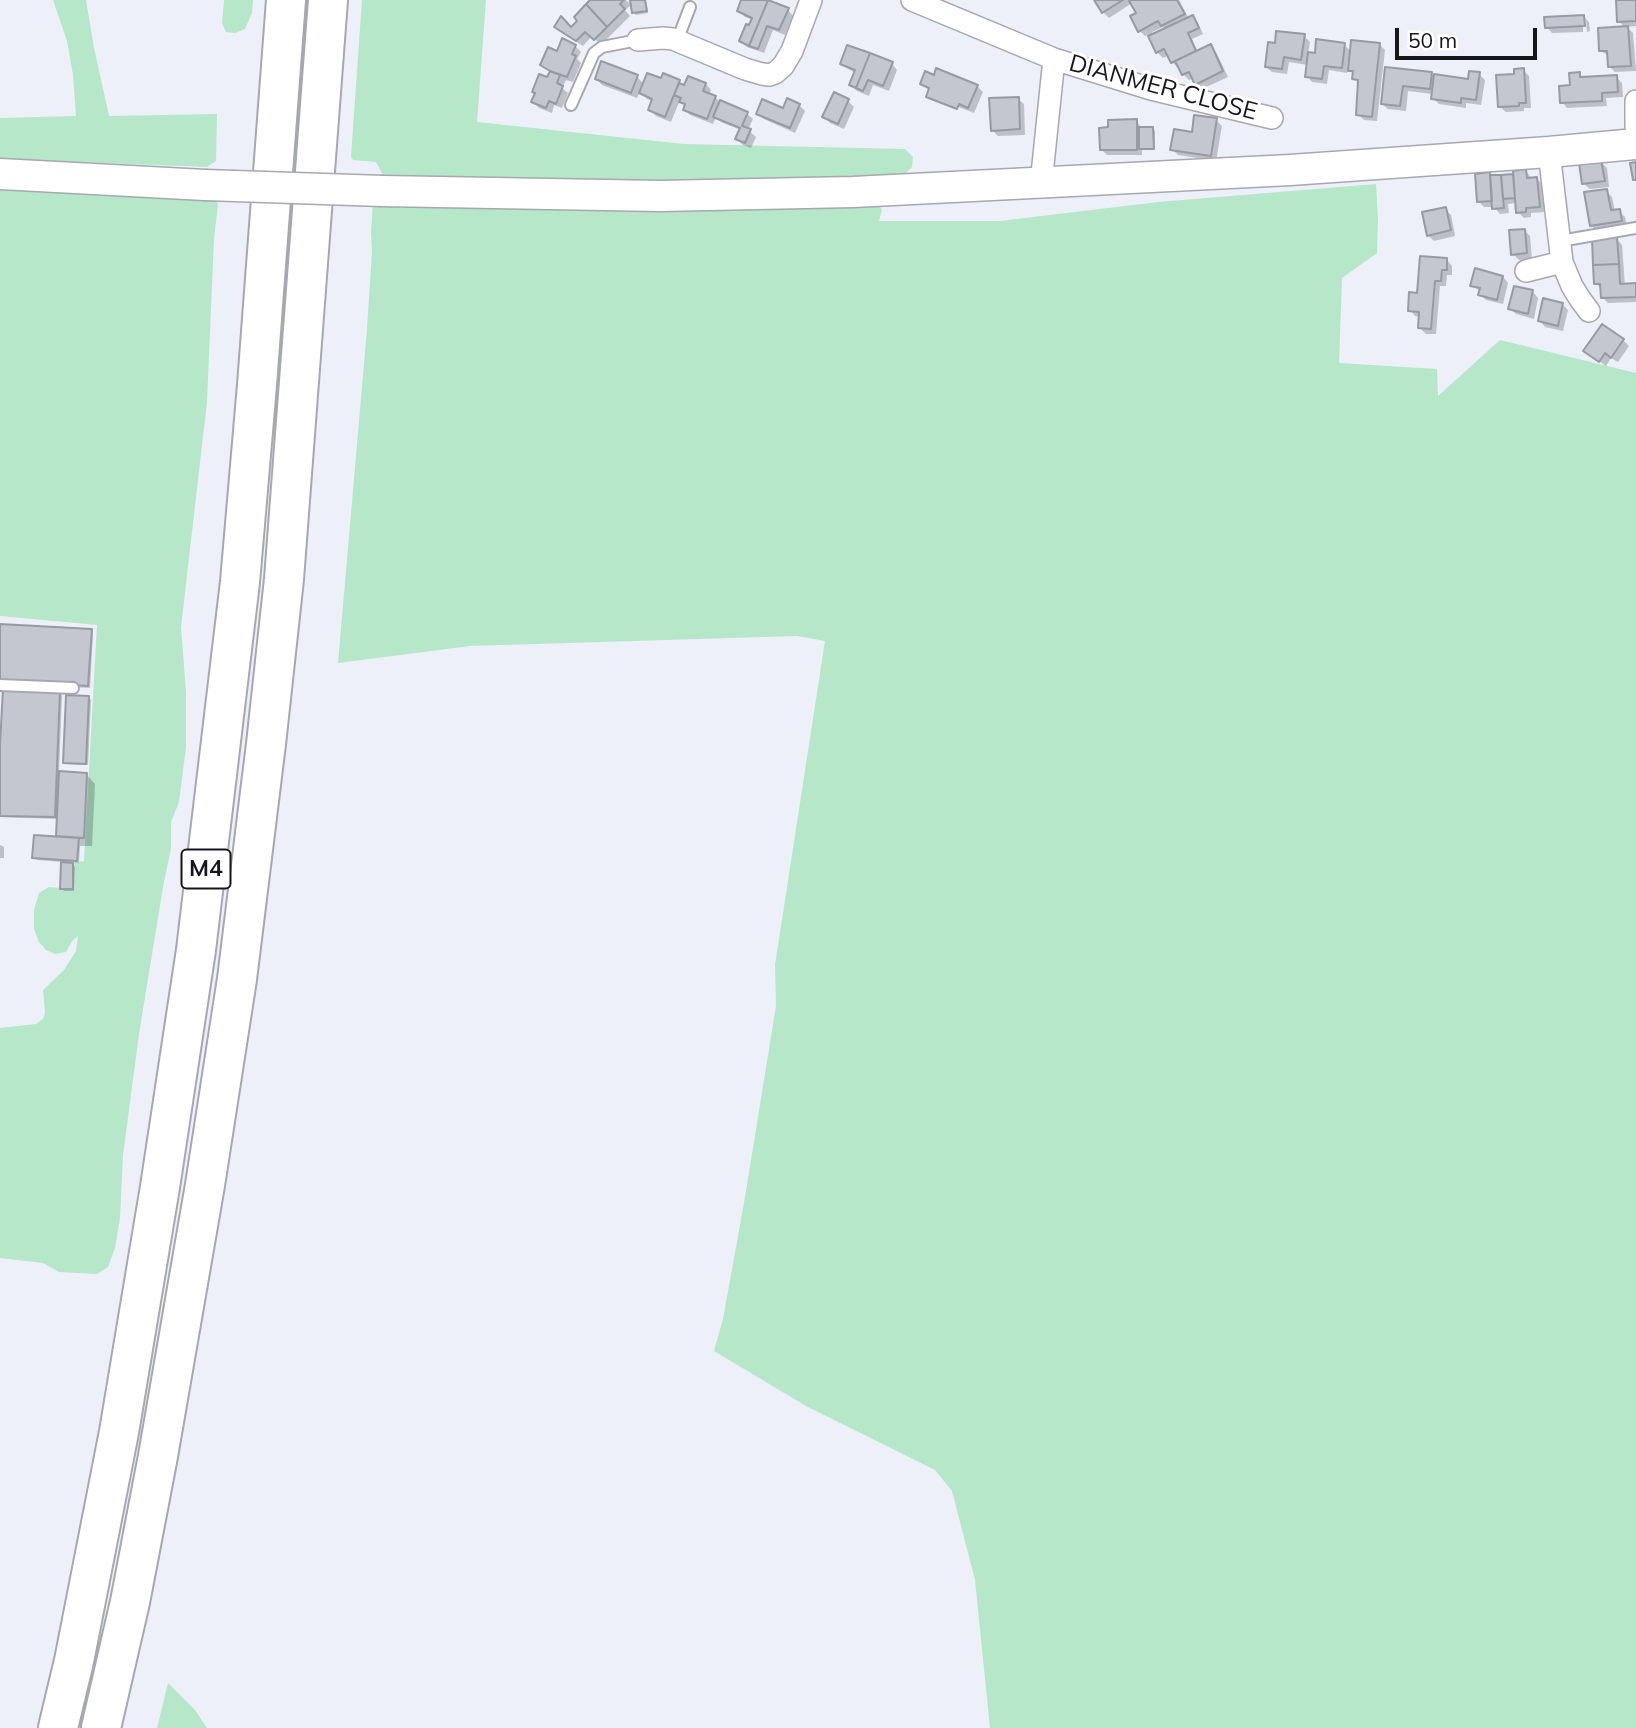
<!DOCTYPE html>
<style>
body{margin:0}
#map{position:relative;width:1636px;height:1728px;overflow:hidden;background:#edf0f9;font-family:Mulish,sans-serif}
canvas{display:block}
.scale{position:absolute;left:1395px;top:28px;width:142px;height:32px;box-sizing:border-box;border:4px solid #151619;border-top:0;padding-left:9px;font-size:21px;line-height:24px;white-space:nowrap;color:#151619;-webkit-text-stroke:5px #fefefe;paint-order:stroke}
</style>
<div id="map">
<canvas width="1636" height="1728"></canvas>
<div class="scale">50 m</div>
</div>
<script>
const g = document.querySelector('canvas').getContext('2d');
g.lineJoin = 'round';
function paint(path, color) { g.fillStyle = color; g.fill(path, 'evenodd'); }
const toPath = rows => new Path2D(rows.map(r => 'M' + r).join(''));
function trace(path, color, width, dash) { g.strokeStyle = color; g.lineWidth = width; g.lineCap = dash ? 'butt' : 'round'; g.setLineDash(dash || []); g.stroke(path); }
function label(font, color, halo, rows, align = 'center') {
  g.font = font + ' Mulish,sans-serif'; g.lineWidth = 6; g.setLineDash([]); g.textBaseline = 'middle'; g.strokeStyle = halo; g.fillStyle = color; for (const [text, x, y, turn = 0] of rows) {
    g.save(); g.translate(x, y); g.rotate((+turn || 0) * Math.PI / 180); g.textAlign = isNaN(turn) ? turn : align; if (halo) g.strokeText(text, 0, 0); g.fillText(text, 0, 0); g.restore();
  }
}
paint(toPath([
 [53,0,86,0,94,48,109,116,217,114,216,161,207,167,0,159,0,118,76,116,73,75,67,41],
 [224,0,253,0,252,13,245,29,235,33,226,32,222,23],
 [362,0,486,0,477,122,684,144,905,149,913,157,912,167,901,178,629,181,383,175,376,162,353,160,351,156],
 [1376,184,1378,220,1377,253,1342,278,1339,363,1437,369,1438,396,1500,340,1636,373,1636,1728,990,1728,975,1580,952,1491,935,1470,806,1406,714,1351,723,1319,745,1197,776,1006,775,965,825,641,797,636,470,646,338,663,367,329,372,252,371,233,373,202,878,203,882,210,879,221,1000,221,1158,202],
 [0,187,210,195,218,204,214,239,207,402,181,627,186,692,186,747,179,802,171,822,171,848,163,887,139,1034,123,1155,120,1218,115,1248,108,1267,97,1274,59,1272,43,1263,0,1258,0,1028,36,1024,43,1019,45,1013,43,990,64,970,76,951,78,936,72,941,66,952,55,954,46,950,39,942,34,929,34,910,39,893,49,887,72,889,73,863,84,861,97,625,0,616],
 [168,1683,195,1710,207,1728,157,1728]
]), '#b6e7c9');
paint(toPath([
 [593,0,626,0,631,5,625,10,630,16,601,45,592,36,583,46,562,33,556,27,571,29],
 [632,0,646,0,648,13,636,15,634,13],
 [743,0,764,0,788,10,793,16,785,35,773,30,764,53,747,47,741,41,753,20,745,17,739,11],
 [1096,0,1179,0,1189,19,1193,17,1198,23,1203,34,1192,39,1198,52,1210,46,1216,52,1228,77,1202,89,1197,84,1194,78,1189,80,1183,74,1180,67,1178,68,1172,62,1169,55,1163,58,1157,52,1149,34,1145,36,1139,30,1138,14,1132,3,1109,18,1103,12],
 [1163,27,1166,29,1153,35,1152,32],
 [1618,0,1636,0,1636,26,1627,27,1633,33,1636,71,1615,72,1610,67,1609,56,1601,51,1625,28,1619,21],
 [1584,17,1589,22,1590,31,1587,32,1586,20,1583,20,1583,32,1552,33,1547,27],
 [1304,36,1310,42,1308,54,1316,55,1344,45,1352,52,1379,44,1385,50,1377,121,1364,120,1358,114,1360,84,1354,78,1354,74,1348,68,1347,73,1329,70,1327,84,1312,82,1307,76,1308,65,1289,62,1287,74,1272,72,1266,67,1277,44],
 [575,46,581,52,577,59,581,63,573,82,566,80,562,88,568,93,562,108,554,105,552,113,539,108,533,102,551,72,542,65,557,53],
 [842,64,892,64,897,70,889,91,873,85,869,96,857,91,851,85,856,73,848,69],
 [1386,69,1432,74,1434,76,1470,81,1479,74,1485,80,1481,105,1466,103,1466,108,1439,104,1433,98,1433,94,1408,91,1406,111,1388,109,1382,104],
 [1523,70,1529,76,1531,108,1524,108,1524,111,1506,112,1500,107,1516,76],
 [1579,74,1584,79,1616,77,1622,83,1623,97,1606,98,1607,106,1567,108,1562,102],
 [637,77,645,85,662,81,679,82,685,88,706,84,711,90,709,95,715,97,720,102,747,114,753,119,748,130,756,137,751,148,743,145,737,139,741,130,721,122,716,117,713,124,690,115,685,109,686,106,680,100,671,122,656,116,650,110,653,101,647,99,640,91,637,98,602,85,597,79],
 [922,84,977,86,983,92,974,113,933,97,933,101,928,96,930,91],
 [1018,99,1024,104,1025,135,998,136,992,130],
 [848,101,854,107,844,129,830,123,824,117],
 [799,105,805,111,795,133,764,119,758,113],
 [1216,120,1222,126,1216,161,1178,155,1172,149],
 [1136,121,1142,128,1153,129,1155,131,1155,150,1142,150,1142,155,1107,155,1101,149],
 [1601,162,1607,168,1609,187,1590,189,1584,184],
 [1526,171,1532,179,1537,179,1543,185,1545,212,1531,213,1531,217,1524,218,1518,212,1517,203,1508,204,1509,213,1500,214,1494,207,1484,207,1479,202,1492,177,1515,176],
 [1606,191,1612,197,1615,212,1619,211,1625,217,1627,226,1597,231,1591,225],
 [1445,209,1451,215,1455,236,1434,241,1428,235],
 [1524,230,1530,236,1532,259,1519,260,1513,254],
 [1617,239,1622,245,1625,286,1636,286,1636,302,1608,303,1603,298,1602,290,1596,283],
 [1447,260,1452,266,1452,275,1447,275,1446,286,1440,286,1436,334,1426,334,1420,328,1421,317,1415,316,1410,310],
 [1503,277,1508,283,1503,304,1486,300,1480,294,1481,292,1472,285],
 [1533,292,1538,298,1534,319,1516,314,1510,309],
 [1562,304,1568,310,1563,331,1545,327,1540,321],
 [1623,340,1629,346,1618,362,1611,358,1606,366,1585,351],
 [0,625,91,631,93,633,90,688,0,683],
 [59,693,62,695,59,773,86,774,95,784,92,846,80,846,79,863,70,862,75,867,74,891,64,891,62,888,63,862,37,860,34,858,57,838,58,819,0,817,0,782],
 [88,697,91,700,88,765,67,764,65,762],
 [0,845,4,847,4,858,0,858]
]), '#0003');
const building = toPath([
 [590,0,624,0,620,4,625,9,607,27,586,4,590,0],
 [630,0,645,0,647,11,632,13,630,0],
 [741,0,768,0,749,46,739,41,746,24,749,25,752,18,737,11,741,0],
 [768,0,789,8,779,30,767,26,758,49,749,46,768,0],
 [1094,0,1123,0,1102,13,1094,0],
 [1131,0,1177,0,1185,14,1161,26,1158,21,1138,32,1130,16,1136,13,1129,1,1131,0],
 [1616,0,1636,0,1636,21,1617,22,1616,0],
 [586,4,607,27,594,40,585,32,576,41,554,27,561,16,571,27,577,21,574,17,586,4],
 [1193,15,1199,28,1188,33,1196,51,1171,63,1164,49,1156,53,1148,36,1193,15],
 [1584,15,1585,26,1545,28,1544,17,1584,15],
 [1628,26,1631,66,1608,67,1607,51,1599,51,1598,28,1628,26],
 [1276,31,1305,34,1301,60,1284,57,1282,69,1265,67,1268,42,1275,43,1276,31],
 [562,38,576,45,572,54,576,56,567,77,550,71,540,65,548,47,557,51,562,38],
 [1316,39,1345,43,1342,68,1324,66,1322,79,1305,77,1308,52,1315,53,1316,39],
 [1351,40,1380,43,1372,117,1356,115,1358,80,1352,79,1353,71,1348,71,1351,40],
 [1211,44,1223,71,1195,85,1189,72,1182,75,1175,61,1211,44],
 [847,45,870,53,856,88,849,85,855,70,840,64,847,45],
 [870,53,893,62,883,86,868,80,863,91,856,88,870,53],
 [601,61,638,75,631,93,595,79,601,61],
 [1385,67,1432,72,1430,89,1403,86,1400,106,1381,104,1385,67],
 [936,68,978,85,968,108,959,104,957,109,926,97,929,88,920,84,925,71,934,75,936,68],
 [1524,68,1526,103,1519,103,1519,106,1498,107,1496,75,1514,74,1514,69,1524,68],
 [550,71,560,75,557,83,563,86,556,104,549,101,546,108,531,102,535,93,532,92,539,74,547,77,550,71],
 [1469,71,1480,72,1476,100,1461,98,1461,103,1431,99,1434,74,1468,79,1469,71],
 [1580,72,1580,77,1617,75,1618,92,1602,93,1602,101,1560,103,1559,86,1570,85,1569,73,1580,72],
 [647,73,661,78,663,73,680,80,665,117,648,110,652,99,639,93,647,73],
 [688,76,706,83,703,91,716,96,707,119,683,110,685,104,679,102,681,98,674,95,679,83,684,85,688,76],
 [834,92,849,99,838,124,822,117,834,92],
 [1019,97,1020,129,991,131,989,98,1019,97],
 [787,98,800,104,790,128,756,114,762,99,783,108,787,98],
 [720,100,748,112,742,126,751,129,745,143,735,139,740,128,713,117,720,100],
 [1194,115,1217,118,1211,156,1170,150,1174,129,1192,132,1194,115],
 [1137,119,1137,150,1100,150,1099,128,1108,127,1108,120,1137,119],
 [1139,127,1153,127,1154,149,1139,149,1139,127],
 [1601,160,1605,181,1582,184,1579,163,1601,160],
 [1636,162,1636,180,1633,180,1630,163,1636,162],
 [1526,169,1527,178,1537,177,1540,207,1526,208,1526,212,1516,213,1513,171,1526,169],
 [1490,172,1492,201,1477,202,1475,174,1490,172],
 [1513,174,1515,198,1503,199,1501,175,1513,174],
 [1490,175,1501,175,1504,208,1492,209,1490,175],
 [1607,189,1611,210,1620,209,1622,221,1590,226,1584,192,1607,189],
 [1446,207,1451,230,1427,236,1422,212,1446,207],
 [1525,229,1527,253,1511,255,1509,230,1525,229],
 [1617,237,1619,264,1593,265,1592,239,1617,237],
 [1420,256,1447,258,1447,270,1442,270,1441,281,1435,281,1431,329,1418,328,1419,312,1408,311,1409,292,1417,293,1420,256],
 [1619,264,1620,284,1636,283,1636,297,1601,298,1600,284,1594,284,1593,265,1619,264],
 [1475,268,1503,276,1497,300,1478,295,1480,288,1470,286,1475,268],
 [1514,286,1533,290,1528,314,1508,309,1514,286],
 [1543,298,1563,303,1558,326,1538,321,1543,298],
 [1602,324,1624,339,1611,358,1605,353,1599,362,1583,351,1602,324],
 [0,624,92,629,88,686,0,681,0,624],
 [3,688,60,691,55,817,0,816,0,745,3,688],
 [66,695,89,696,86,764,63,763,66,695],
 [59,771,87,773,84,838,56,836,59,771],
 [34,835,79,838,77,861,32,858,34,835],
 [61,862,73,863,73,889,60,889,61,862]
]);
paint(building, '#c4c7cf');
trace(building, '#979aa3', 2);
const lane = toPath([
 [677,41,690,7],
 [571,105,594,53,602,47,638,40],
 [1560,241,1636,228],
 [0,685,73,688]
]);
const street = toPath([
 [912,0,1054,59,1041,184],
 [638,40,663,38,673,39,745,69,762,74,769,75,775,73,783,66,792,51,811,0],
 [1054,59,1151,89,1272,118],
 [1636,101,1636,127],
 [1549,152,1562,262,1572,286,1580,299,1589,311],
 [1526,271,1562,262]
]);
const secondary = toPath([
 [0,174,205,185],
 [383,191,660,196,853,192,1290,170,1549,152,1636,144]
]);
const highway = toPath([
 [58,1728,74,1661,119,1432,160,1187,196,950,240,582,257,385,286,0],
 [101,1728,130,1602,158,1456,205,1185,237,979,266,744,284,579,328,0]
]);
trace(lane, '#a5a8b0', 14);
trace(street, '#a5a8b0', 24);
trace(secondary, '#a5a8b0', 33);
trace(highway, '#a5a8b0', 42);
trace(lane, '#fff', 10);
trace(street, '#fff', 21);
trace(secondary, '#fff', 30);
trace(highway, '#fff', 38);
const secondaryBridge = toPath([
 [205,185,383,191]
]);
trace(secondaryBridge, '#a5a8b0', 33, []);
trace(secondaryBridge, '#fff', 30);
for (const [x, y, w] of [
 [206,869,49]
]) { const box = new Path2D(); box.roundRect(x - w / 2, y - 19.5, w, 39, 5); g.fillStyle = '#fefefe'; g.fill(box); trace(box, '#151619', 2); }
label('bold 23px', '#151619', null, [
 ["M4",206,869]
]);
label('24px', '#151619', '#fefefe', [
 ["DIANMER CLOSE",1163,88,15]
]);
</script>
